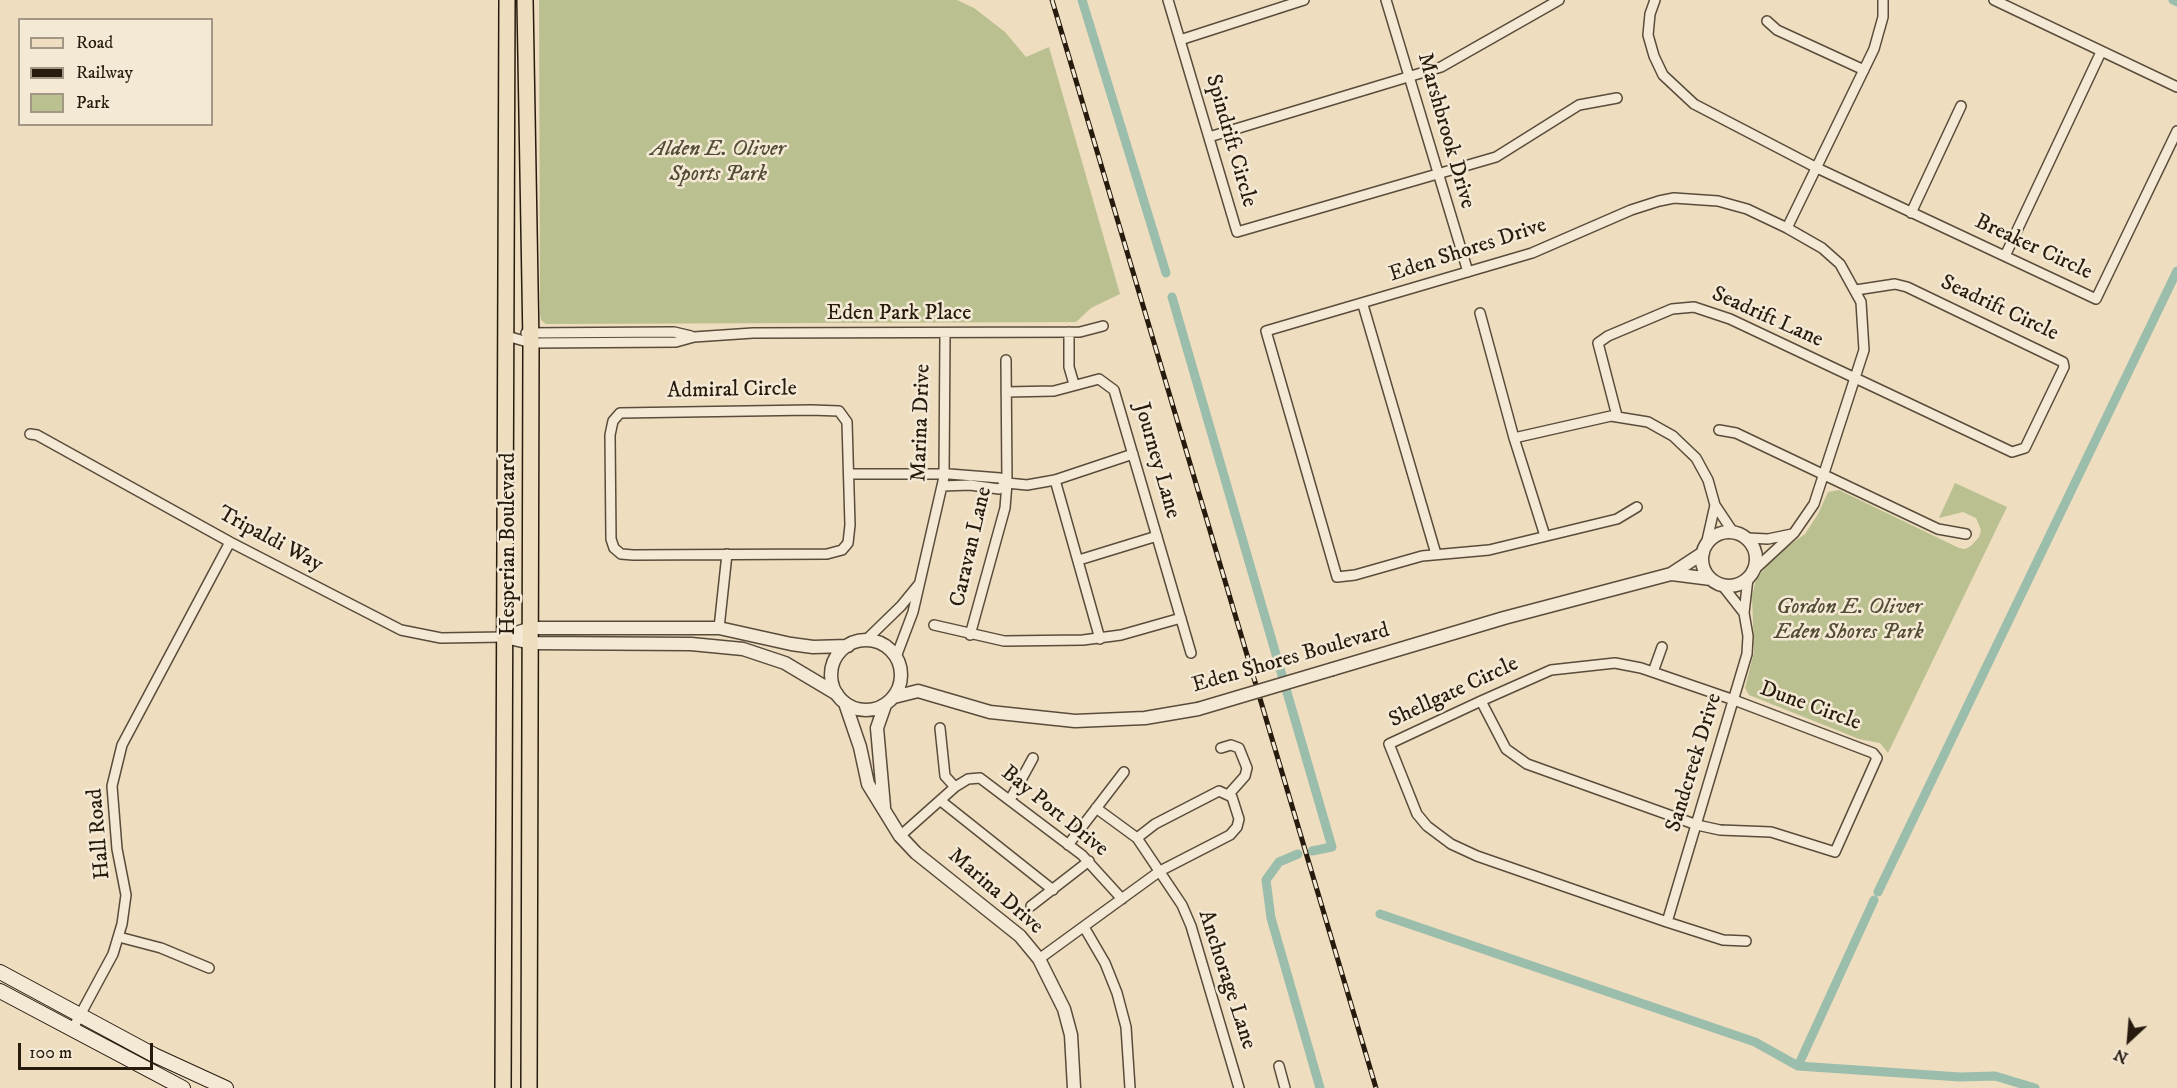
<!DOCTYPE html>
<style>
body{margin:0}
#map{position:relative;width:2177px;height:1088px;overflow:hidden;background:#eeddbf;font-family:"IM FELL DW Pica",serif}
canvas{display:block}
.legend{position:absolute;left:18px;top:18px;width:195px;height:108px;box-sizing:border-box;background:#f4e9d5;border:2px solid #a29785;margin:0;padding:8px 10px;list-style:none;font-size:18px;color:#271b0e}
.legend li{display:flex;align-items:center;gap:12px;height:30px}
.legend b{width:30px;border:2px solid #a29785}
.north{position:absolute;left:2099px;top:1010px;width:60px;height:60px;-webkit-text-stroke:4px #f4e9d5;paint-order:stroke;rotate:206deg;font-size:16px;font-weight:700;line-height:24px;text-align:center;color:#271b0e}
.north::after{content:'';display:block;margin:auto;width:21px;height:27px;background:#271b0e;clip-path:polygon(50% 0,100% 100%,50% 72%,0 100%)}
.scale{position:absolute;left:18px;top:1043px;width:135px;height:27px;box-sizing:border-box;border:3px solid #271b0e;border-top:0;padding-left:8px;font-size:18px;line-height:21px;white-space:nowrap;color:#271b0e;-webkit-text-stroke:4px #f4e9d5;paint-order:stroke}
</style>
<div id="map">
<canvas width="2177" height="1088"></canvas>
<ul class="legend">
<li><b style="height:8px;background:#eeddbf"></b>Road</li>
<li><b style="height:8px;background:#271b0e"></b>Railway</li>
<li><b style="height:16px;background:#bbc090"></b>Park</li>
</ul>
<div class="north">N</div>
<div class="scale">100 m</div>
</div>
<script>
const g = document.querySelector('canvas').getContext('2d');
g.lineJoin = 'round';
function paint(path, color) { g.fillStyle = color; g.fill(path, 'evenodd'); }
const toPath = rows => new Path2D(rows.map(r => 'M' + r).join(''));
function trace(path, color, width, dash) { g.strokeStyle = color; g.lineWidth = width; g.lineCap = dash ? 'butt' : 'round'; g.setLineDash(dash || []); g.stroke(path); }
function label(font, color, halo, rows, align = 'center') {
  g.font = font + ' "IM FELL DW Pica",serif'; g.lineWidth = 5; g.setLineDash([]); g.textBaseline = 'middle'; g.strokeStyle = halo; g.fillStyle = color; for (const [text, x, y, turn = 0] of rows) {
    g.save(); g.translate(x, y); g.rotate((+turn || 0) * Math.PI / 180); g.textAlign = isNaN(turn) ? turn : align; if (halo) g.strokeText(text, 0, 0); g.fillText(text, 0, 0); g.restore();
  }
}
paint(toPath([
 [539,0,957,0,974,8,1005,32,1026,57,1049,47,1120,294,1091,308,1076,322,546,324,541,320,540,314],
 [1955,483,2007,507,1888,753,1880,743,1859,739,1749,695,1745,688,1754,652,1752,596,1756,579,1776,555,1805,534,1818,514,1828,492,1839,490,1959,548,1965,549,1971,546,1979,537,1981,530,1976,518,1963,512,1939,518]
]), '#bbc090');
trace(toPath([
 [1082,0,1166,273],
 [2173,0,2177,2],
 [1172,297,1332,847,1312,851],
 [1298,854,1279,862,1266,880,1271,918,1320,1088],
 [1878,892,2177,271],
 [1380,914,1755,1042,1798,1066,1960,1077,1995,1076,2035,1088],
 [1798,1066,1874,900]
]), '#9bbdac', 9);
const minor = toPath([
 [1168,0,1237,232,1496,157,1579,105,1617,98],
 [1386,0,1468,272],
 [1655,0,1650,14,1648,35,1654,56,1663,75,1694,104,1817,168,2096,299,2177,131],
 [1994,0,2177,87],
 [1767,21,1777,30,1864,70],
 [1180,40,1304,0],
 [1209,137,1441,67,1559,0],
 [1911,213,1961,106],
 [1787,228,1874,49,1883,17,1883,0],
 [2005,256,2101,52],
 [1363,305,1436,554],
 [1480,313,1514,438,1545,536],
 [1069,332,1069,367,1074,384],
 [526,333,674,332,691,336],
 [507,336,531,343,676,342,694,337,753,333,1080,332,1103,326],
 [1006,392,1054,391,1099,379,1114,390,1191,653],
 [811,410,839,411,847,422,850,525,848,543,842,550,827,554,633,555,621,554,614,548,611,539,610,435,613,421,620,413,811,410],
 [1617,416,1598,343,1608,336,1672,309,1694,307,1730,319,2012,452,2025,448,2064,367,2063,362,1907,287,1895,284,1856,290],
 [1719,430,1736,433,1938,529,1966,534],
 [30,434,37,435,230,542,401,630,441,638,504,637],
 [1514,438,1611,416,1648,422,1673,436,1696,458,1708,480,1715,505,1733,532],
 [849,474,949,474,1000,478,1007,483,1027,485,1055,480,1133,454],
 [1055,480,1100,639],
 [942,486,970,485,999,489,1007,483],
 [1637,507,1617,519,1489,550,1422,556,1355,575,1337,577,1266,331,1532,253,1631,210,1659,201,1674,198,1718,201,1747,209,1787,228,1822,248,1840,264,1861,302,1864,350,1814,504,1794,533,1754,570],
 [1747,538,1768,539,1792,534],
 [1706,545,1715,505],
 [1079,560,1157,536],
 [1744,613,1748,578],
 [934,625,1004,641,1083,640,1121,635,1181,618],
 [719,628,727,554],
 [970,635,1005,508,1007,483,1006,360],
 [865,641,901,606,919,584],
 [896,657,913,612,944,477,945,334],
 [1653,672,1662,647],
 [1481,701,1506,749,1527,764,1697,825,1720,830,1771,832,1835,852,1877,758,1873,753,1734,700,1641,668,1615,663,1551,670,1481,701,1389,744,1417,814,1427,826,1451,844,1477,856,1667,922,1723,940,1746,941],
 [940,728,945,776,955,787],
 [1221,748,1231,745,1239,748,1247,768,1245,776,1229,794],
 [1010,800,1033,758],
 [941,801,1053,890],
 [1096,808,1137,838,1182,905,1191,926,1239,1088],
 [900,836,955,787,968,779,980,778,1082,855,1122,899],
 [1068,845,1124,772],
 [1031,906,1089,861],
 [1667,922,1747,654,1748,636,1744,613,1722,585],
 [1084,927,1105,963,1117,993,1126,1027,1130,1088],
 [119,937,161,948,209,968],
 [1039,959,1160,871,1230,835,1237,827,1239,819,1232,797,1219,791,1155,824,1137,838],
 [72,1030,113,954,122,924,126,895,117,849,112,786,122,745,230,542],
 [1279,1066,1285,1088]
]);
const tertiary = toPath([
 '1702 559a27 27 0 1 1 54 0a27 27 0 1 1-54 0Z',
 [1672,574,1711,579],
 [504,637,531,628,719,628,791,644,813,647,848,646],
 [505,637,531,643,691,644,743,649,785,663,837,694],
 '831 675a35 35 0 1 1 70 0a35 35 0 1 1-70 0Z',
 [1333,669,1504,618,1671,574,1703,553],
 [894,697,918,691,990,712,1075,721,1145,718,1198,709],
 [845,703,860,747,868,784,900,836,916,853,1020,936,1039,959,1064,1009,1071,1035,1074,1088],
 [884,807,877,728,885,705]
]);
const secondary = toPath([
 [0,972,154,1055,226,1088],
 [0,991,183,1088]
]);
const primary = toPath([
 [525,0,531,343,529,1088],
 [503,1088,507,0]
]);
trace(minor, '#594c3a', 12);
trace(tertiary, '#594c3a', 15);
trace(secondary, '#271b0e', 16);
trace(primary, '#271b0e', 18);
trace(minor, '#f4e9d5', 9);
trace(tertiary, '#f4e9d5', 12);
trace(secondary, '#f4e9d5', 14);
trace(primary, '#eeddbf', 15);
const rail = toPath([
 [1052,0,1376,1088]
]);
trace(rail, '#271b0e', 5);
trace(rail, '#f4e9d5', 3, [9]);
const tertiaryBridge = toPath([
 [1198,709,1333,669]
]);
trace(tertiaryBridge, '#594c3a', 15, []);
trace(tertiaryBridge, '#f4e9d5', 12);
label('22px', '#271b0e', '#f4e9d5', [
 ["Marshbrook Drive",1445,131,74],
 ["Spindrift Circle",1230,141,74],
 ["Breaker Circle",2033,248,25],
 ["Eden Shores Drive",1468,251,-18],
 ["Seadrift Circle",1999,309,25],
 ["Eden Park Place",899,314],
 ["Seadrift Lane",1767,318,24],
 ["Admiral Circle",732,391,-1],
 ["Marina Drive",922,423,-88],
 ["Journey Lane",1156,461,74],
 ["Tripaldi Way",270,540,28],
 ["Hesperian Boulevard",509,544,-90],
 ["Caravan Lane",972,547,-77],
 ["Eden Shores Boulevard",1291,659,-16],
 ["Shellgate Circle",1454,693,-25],
 ["Dune Circle",1810,707,20],
 ["Sandcreek Drive",1695,763,-73],
 ["Bay Port Drive",1054,812,39],
 ["Hall Road",100,834,-95],
 ["Marina Drive",995,892,41],
 ["Anchorage Lane",1226,980,72]
]);
label('italic 22px', '#534d35', '#f4e9d5', [
 ["Alden E. Oliver",718,150],
 ["Sports Park",718,175],
 ["Gordon E. Oliver",1849,608],
 ["Eden Shores Park",1849,633]
]);
</script>
